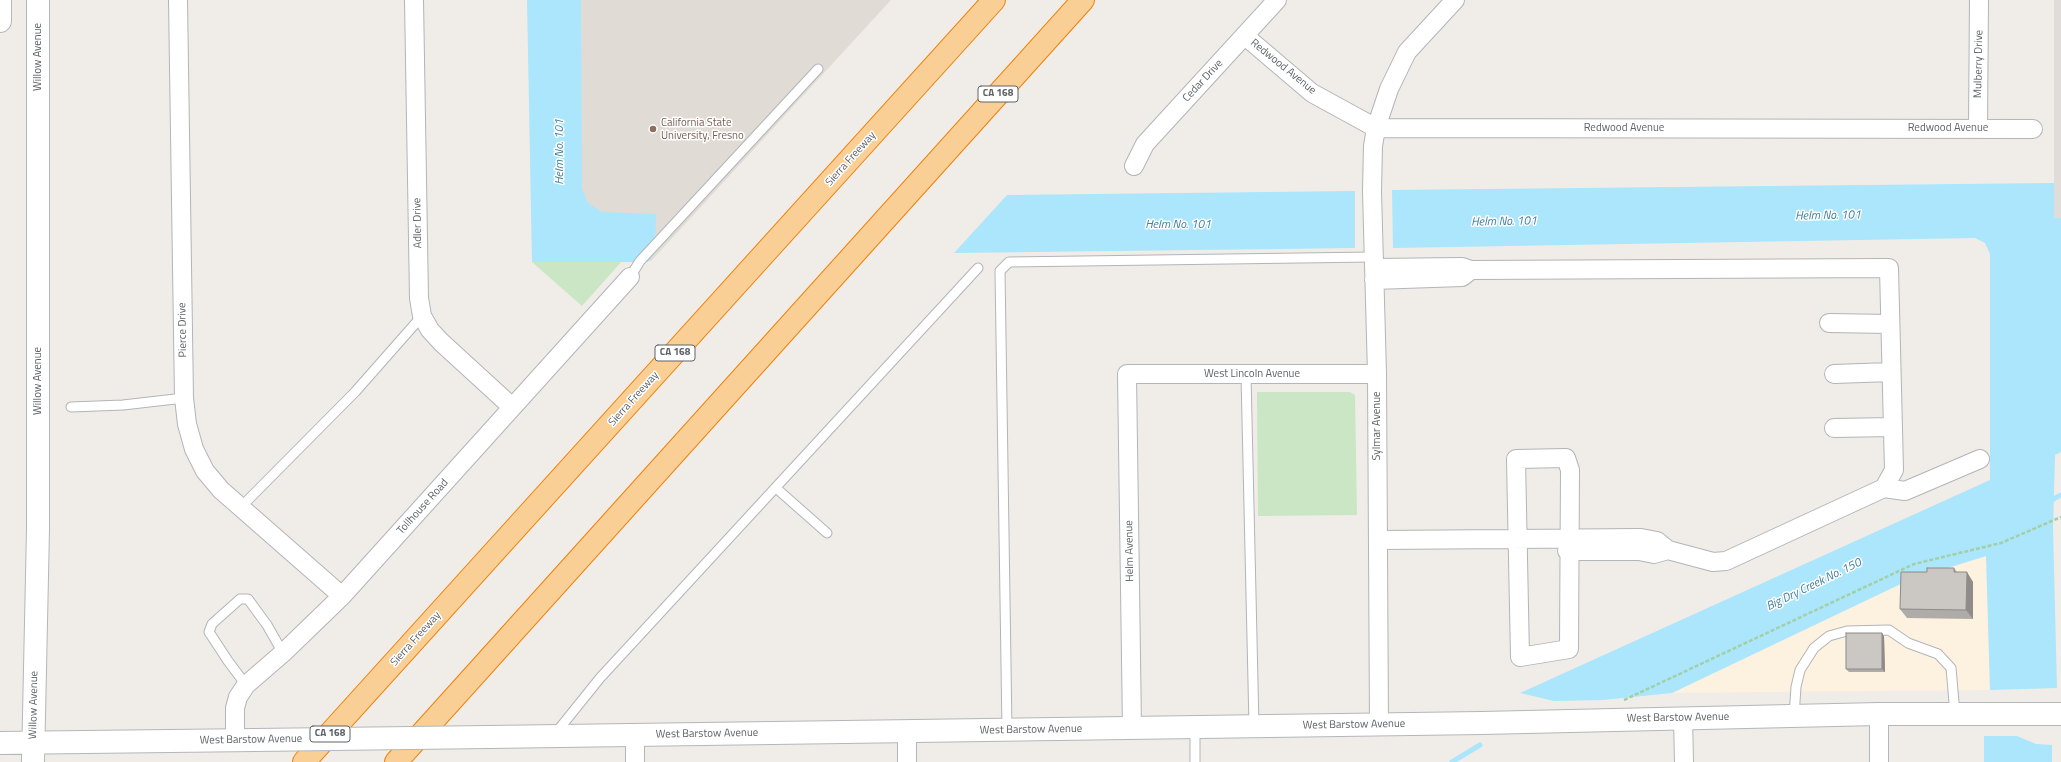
<!DOCTYPE html>
<style>
body{margin:0}
canvas{display:block;background:#f0ece7}
</style>
<canvas width="2061" height="762"></canvas>
<script>
const g = document.querySelector('canvas').getContext('2d');
g.lineJoin = 'round';
function paint(path, color) { g.fillStyle = color; g.fill(path, 'evenodd'); }
const toPath = rows => new Path2D(rows.map(r => 'M' + r).join(''));
function trace(path, color, width, dash) { g.strokeStyle = color; g.lineWidth = width; g.lineCap = dash ? 'butt' : 'round'; g.setLineDash(dash || []); g.stroke(path); }
function label(font, color, halo, rows, align = 'center') {
  g.font = font + ' "Titillium Web",sans-serif'; g.lineWidth = 3; g.setLineDash([]); g.textBaseline = 'middle'; g.strokeStyle = halo; g.fillStyle = color; for (const [text, x, y, turn = 0] of rows) {
    g.save(); g.translate(x, y); g.rotate((+turn || 0) * Math.PI / 180); g.textAlign = isNaN(turn) ? turn : align; if (halo) g.strokeText(text, 0, 0); g.fillText(text, 0, 0); g.restore();
  }
}
paint(toPath([
 [1987,556,1990,690,1672,693,1909,580]
]), '#fdf1df');
paint(toPath([
 [2054,0,2061,0,2061,218,2054,218]
]), '#dfdcd9');
paint(toPath([
 [530,0,891,0,651,261,624,258,536,258]
]), '#e0dcd5');
paint(toPath([
 [622,261,582,306,532,262],
 [1257,392,1350,392,1355,395,1357,515,1258,516]
]), '#cae6c5');
paint(toPath([
 [527,0,581,0,582,189,588,203,602,212,656,214,655,253,648,262,532,262],
 [2054,183,2054,218,2061,218,2061,452,2055,455,2053,529,2057,688,1990,690,1986,556,1909,580,1672,693,1603,700,1554,701,1520,693,1990,480,1990,254,1985,243,1975,238,1393,248,1392,190],
 [1355,191,1355,248,954,253,1007,195],
 [1984,736,2017,736,2036,744,2052,745,2052,762,1984,762]
]), '#abe6fc');
trace(toPath([
 [2048,502,2061,495],
 [1452,762,1480,745]
]), '#abe6fc', 5);
const lane = toPath([
 [630,277,640,261,818,69],
 [1246,375,1254,726],
 [71,407,123,405,184,398],
 [776,488,827,533],
 [240,508,355,392,422,316],
 [246,685,228,661,209,632,212,624,240,599,248,599,267,625,283,653],
 [1794,716,1796,687,1800,670,1814,648,1829,636,1847,631,1889,630,1908,643,1938,654,1951,668,1955,714],
 [1007,730,1000,271,1009,262,1373,257],
 [555,734,600,678,978,268],
 [1195,762,1195,727]
]);
const street = toPath([
 [178,0,184,398,187,424,194,449,205,471,221,490,342,596],
 [414,0,419,298,422,316,430,330,441,342,512,407],
 [1245,36,1312,93,1376,128,2033,129],
 [1978,128,1979,0],
 [1134,166,1145,144,1277,0],
 [1374,268,1462,267,1471,270,1462,277,1374,280],
 [1471,270,1889,268,1894,470,1884,488],
 [1829,323,1890,324],
 [1834,374,1891,372],
 [1834,428,1893,427],
 [1566,458,1570,470,1569,649,1520,657,1516,459,1566,458],
 [1378,540,1641,538,1657,541,1668,550,1713,562,1726,561,1884,488,1905,491,1980,459],
 [1567,551,1639,551,1654,554,1668,550],
 [1879,714,1879,762],
 [1683,718,1684,762],
 [1379,724,1377,374,1372,191,1373,146,1376,128,1389,89,1407,52,1455,0],
 [1132,728,1127,374,1377,374],
 [907,732,907,762],
 [635,735,635,762],
 [235,740,235,708,238,697,246,685,283,653,342,596,630,277]
]);
const secondary = toPath([
 [0,21,0,0],
 [489,737,1482,723,1879,714,2061,714],
 [0,743,255,740],
 [33,762,38,529,38,0]
]);
const highway = toPath([
 [304,762,994,0],
 [396,762,1083,0]
]);
trace(lane, '#b2b5b9', 11);
trace(street, '#b2b5b9', 20);
trace(secondary, '#b3b7bb', 24);
trace(highway, '#ef8008', 24);
trace(toPath([
 [1624,700,1914,564,2001,543,2061,517]
]), '#a2cfa7', 2.5, [4, 2]);
trace(lane, '#fff', 9);
trace(street, '#fff', 18);
trace(secondary, '#fff', 22);
trace(highway, '#f9cf95', 22);
const secondaryBridge = toPath([
 [255,740,489,737]
]);
trace(secondaryBridge, '#b3b7bb', 24, []);
trace(secondaryBridge, '#fff', 22);
paint(toPath([
 [1954,568,1957,572,1973,582,1973,619,1907,618,1900,609,1927,572],
 [1884,636,1885,672,1849,672,1846,669]
]), '#afaba8');
paint(toPath([
 [1967,572,1973,582,1973,619,1966,610],
 [1882,633,1884,636,1885,672,1882,669]
]), '#8e8b88');
const building = toPath([
 [1927,568,1954,568,1954,572,1967,572,1966,610,1900,609,1901,572,1927,572,1927,568],
 [1846,633,1882,633,1882,669,1846,669,1846,633]
]);
paint(building, '#cbc7c3');
trace(building, '#8e8b88', 1);
for (const [x, y, r, color] of [
 [653,129,4,"#8d6e63"]
]) { const dot = new Path2D(); dot.arc(x, y, r, 0, 2 * Math.PI); g.fillStyle = color; g.fill(dot); trace(dot, '#fff', 1.5); }
for (const [x, y, w] of [
 [998,94,40],
 [675,353,40],
 [330,734,40]
]) { const box = new Path2D(); box.roundRect(x - w / 2, y - 8, w, 16, 3); g.fillStyle = '#fff'; g.fill(box); trace(box, '#5e6367', 1); }
label('bold 10px', '#5e6367', null, [
 ["CA 168",998,94],
 ["CA 168",675,353],
 ["CA 168",330,734]
]);
label('11px', '#5e6367', '#fff', [
 ["Willow Avenue",38,57,-90],
 ["Mulberry Drive",1979,64,-89],
 ["Redwood Avenue",1283,67,39],
 ["Cedar Drive",1203,81,-47],
 ["Redwood Avenue",1624,128],
 ["Redwood Avenue",1948,128],
 ["Sierra Freeway",851,159,-48],
 ["Adler Drive",418,223,-91],
 ["Pierce Drive",183,330,-91],
 ["West Lincoln Avenue",1252,374],
 ["Willow Avenue",38,381,-90],
 ["Sierra Freeway",634,399,-48],
 ["Sylmar Avenue",1377,426,-90],
 ["Tollhouse Road",423,507,-48],
 ["Helm Avenue",1130,551,-91],
 ["Sierra Freeway",416,639,-48],
 ["Willow Avenue",34,705,-89],
 ["West Barstow Avenue",1678,718,-1],
 ["West Barstow Avenue",1354,725,-1],
 ["West Barstow Avenue",1031,730,-1],
 ["West Barstow Avenue",707,734,-1],
 ["West Barstow Avenue",251,740,-1]
]);
label('11px', '#785e54', '#fff', [
 ["California State",661,123],
 ["University, Fresno",661,136]
], 'left');
label('italic 12px', '#417d9d', '#fff', [
 ["Helm No. 101",560,152,-90],
 ["Helm No. 101",1828,216,-1],
 ["Helm No. 101",1504,222,-1],
 ["Helm No. 101",1178,225],
 ["Big Dry Creek No. 150",1814,585,-26]
]);
</script>
